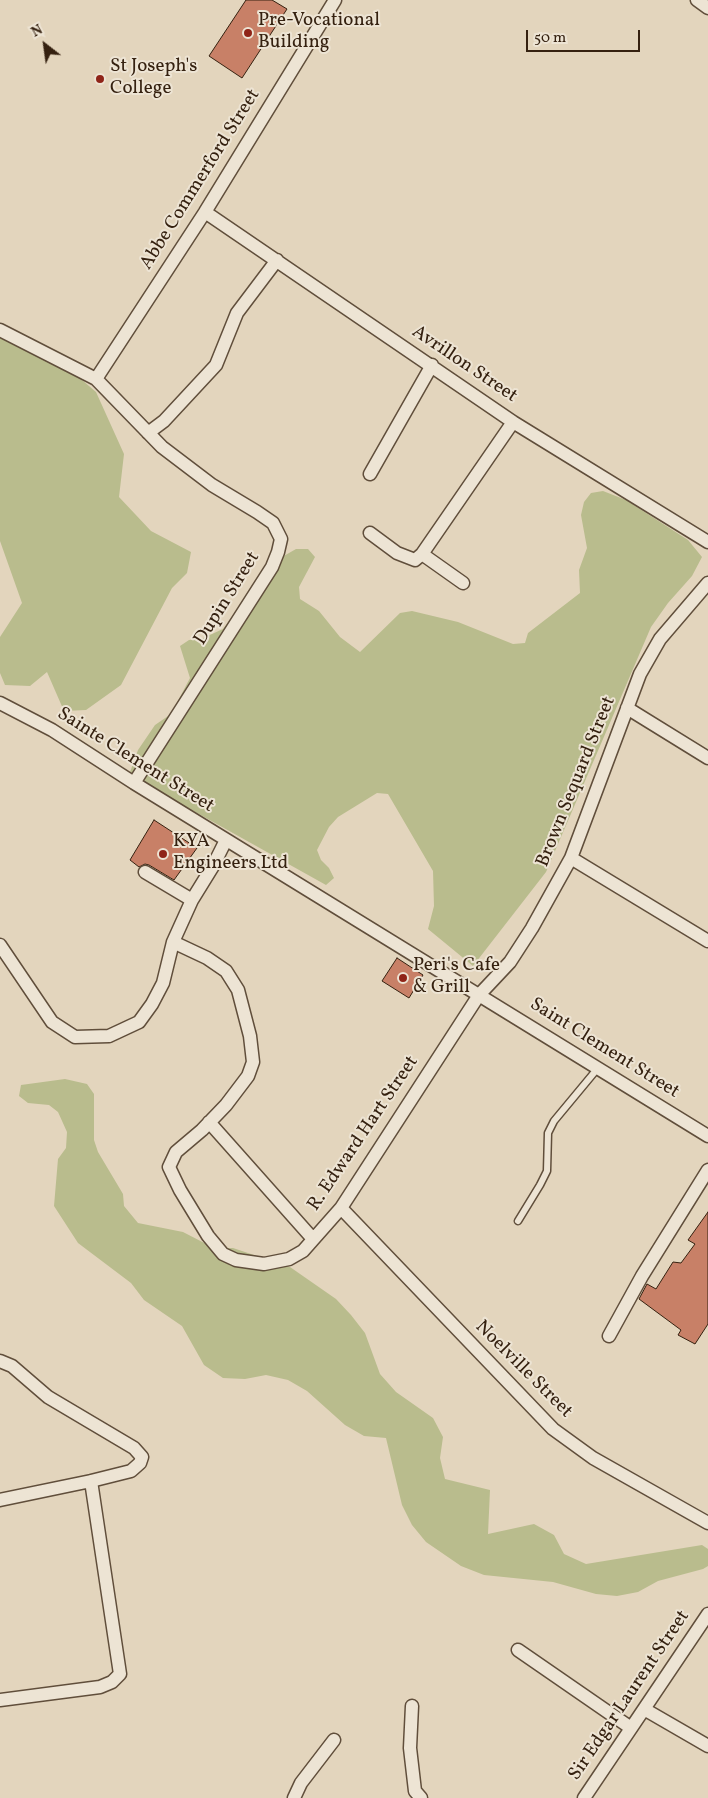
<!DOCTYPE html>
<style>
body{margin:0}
#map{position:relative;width:708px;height:1798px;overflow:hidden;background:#e3d5bd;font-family:Vollkorn,serif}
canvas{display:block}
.north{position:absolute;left:20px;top:20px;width:50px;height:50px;-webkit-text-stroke:4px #ede4d4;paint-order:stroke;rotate:330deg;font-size:14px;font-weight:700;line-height:20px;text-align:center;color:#352110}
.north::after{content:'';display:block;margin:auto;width:18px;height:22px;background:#352110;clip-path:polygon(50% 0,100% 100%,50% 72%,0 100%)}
.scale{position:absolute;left:526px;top:30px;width:114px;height:22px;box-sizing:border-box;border:2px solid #352110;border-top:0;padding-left:6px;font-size:15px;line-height:18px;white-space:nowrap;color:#352110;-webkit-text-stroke:4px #ede4d4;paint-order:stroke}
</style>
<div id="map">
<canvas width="708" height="1798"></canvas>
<div class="north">N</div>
<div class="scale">50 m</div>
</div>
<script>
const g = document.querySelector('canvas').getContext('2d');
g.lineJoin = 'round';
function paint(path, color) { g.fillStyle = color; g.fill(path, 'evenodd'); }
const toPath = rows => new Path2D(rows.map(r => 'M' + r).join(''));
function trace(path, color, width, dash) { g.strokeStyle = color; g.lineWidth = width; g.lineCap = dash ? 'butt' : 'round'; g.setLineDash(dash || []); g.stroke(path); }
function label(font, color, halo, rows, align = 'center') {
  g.font = font + ' Vollkorn,serif'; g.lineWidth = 4; g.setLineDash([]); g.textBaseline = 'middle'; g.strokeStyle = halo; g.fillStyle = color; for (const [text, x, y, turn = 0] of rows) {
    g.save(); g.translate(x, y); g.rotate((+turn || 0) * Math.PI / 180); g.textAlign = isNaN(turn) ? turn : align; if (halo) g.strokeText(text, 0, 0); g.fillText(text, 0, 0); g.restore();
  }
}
paint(toPath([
 [0,337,61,362,96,392,124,454,119,497,151,531,191,552,187,573,172,588,121,685,86,710,64,711,47,672,30,686,5,685,0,673,0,637,22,603,0,541],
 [603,491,626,500,688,540,702,557,692,576,668,603,651,627,546,872,473,966,428,929,434,906,433,871,388,794,377,793,338,817,329,827,317,850,321,860,329,868,334,878,326,885,129,775,138,750,155,725,171,714,190,678,180,646,189,640,201,639,223,629,275,561,296,549,308,549,315,557,299,587,300,599,319,611,340,637,360,652,400,613,412,611,458,622,513,644,525,643,528,633,580,593,579,570,587,548,581,515,584,502,591,493],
 [65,1079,87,1084,94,1094,94,1140,98,1152,123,1194,124,1206,138,1223,183,1232,214,1248,233,1248,290,1267,336,1299,351,1315,365,1333,380,1374,396,1392,433,1418,443,1437,440,1458,445,1479,490,1490,488,1534,534,1524,554,1535,564,1554,586,1564,702,1545,708,1549,708,1566,703,1569,658,1581,638,1592,617,1596,596,1594,553,1582,484,1575,461,1566,426,1542,412,1525,402,1505,386,1438,364,1436,345,1425,307,1391,288,1380,266,1375,245,1379,223,1378,204,1365,182,1326,144,1300,131,1283,78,1243,54,1206,58,1159,66,1148,67,1132,58,1112,49,1105,28,1103,19,1096,21,1085]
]), '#b9bc8d');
const building = toPath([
 [246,0,272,0,287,9,242,78,209,56,246,0],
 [154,820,197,848,174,880,149,865,145,864,139,867,130,860,154,820],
 [397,958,423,975,409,998,382,981,397,958],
 [708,1212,708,1324,695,1344,678,1335,681,1330,639,1299,647,1284,656,1289,673,1262,681,1263,695,1244,688,1240,708,1212]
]);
paint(building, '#c88067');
trace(building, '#352110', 1);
const service = toPath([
 [518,1221,540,1185,547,1171,548,1133,554,1121,598,1068]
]);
const minor = toPath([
 [697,0,708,8],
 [205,212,513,422,708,542],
 [0,330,96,379,162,447,212,485,257,512,273,523,281,539,278,552,272,567,134,783],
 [96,379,205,212,335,0],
 [148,433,164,421,216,365,237,313,277,260],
 [370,474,432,365],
 [370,533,397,553,415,560,422,554,513,422],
 [422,554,463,583],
 [0,703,52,730,134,783,708,1136],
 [627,708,708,758],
 [571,858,708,941],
 [145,872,192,900],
 [173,942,207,958,226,971,238,990,250,1036,253,1062,248,1076,226,1105,202,1130,176,1152,169,1167,180,1190,208,1236,223,1254,236,1260,264,1264,289,1259,303,1251,341,1208,479,995,510,962,532,928,571,858,640,674,660,639,708,583],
 [0,945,52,1022,75,1037,109,1036,139,1022,152,1004,163,983,173,942,192,900,213,866,226,840],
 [209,1122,313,1239],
 [341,1208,553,1429,593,1458,708,1523],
 [609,1336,642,1276,708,1170],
 [0,1361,12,1366,48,1397,134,1448,142,1457,140,1463,131,1471,91,1481,0,1500],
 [518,1650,631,1728],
 [0,1700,100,1687,112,1682,120,1674,91,1481],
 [412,1706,410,1748,415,1791,421,1798],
 [644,1709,708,1746],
 [294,1798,301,1783,334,1740],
 [584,1798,708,1614]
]);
trace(service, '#604e3b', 9);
trace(minor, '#604e3b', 15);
trace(service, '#ede4d4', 6);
trace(minor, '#ede4d4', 12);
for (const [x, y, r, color] of [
 [248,33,5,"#8f2418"],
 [100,79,5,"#8f2418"],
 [163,854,5,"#8f2418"],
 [403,978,5,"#8f2418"]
]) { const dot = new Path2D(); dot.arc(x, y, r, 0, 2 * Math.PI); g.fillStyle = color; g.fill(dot); trace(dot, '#ede4d4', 2); }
label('19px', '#352110', '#ede4d4', [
 ["Pre-Vocational",258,22],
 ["Building",258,44],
 ["St Joseph's",110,68],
 ["College",110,90],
 ["KYA",173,843],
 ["Engineers Ltd",173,865],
 ["Peri's Cafe",413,967],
 ["& Grill",413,989]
], 'left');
label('19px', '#352110', '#ede4d4', [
 ["Abbe Commerford Street",201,180,-58],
 ["Avrillon Street",464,365,34],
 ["Dupin Street",228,599,-58],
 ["Sainte Clement Street",135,761,32],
 ["Brown Sequard Street",577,782,-68],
 ["Saint Clement Street",604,1049,32],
 ["R. Edward Hart Street",364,1134,-56],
 ["Noelville Street",523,1370,45],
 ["Sir Edgar Laurent Street",630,1696,-56]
]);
</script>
